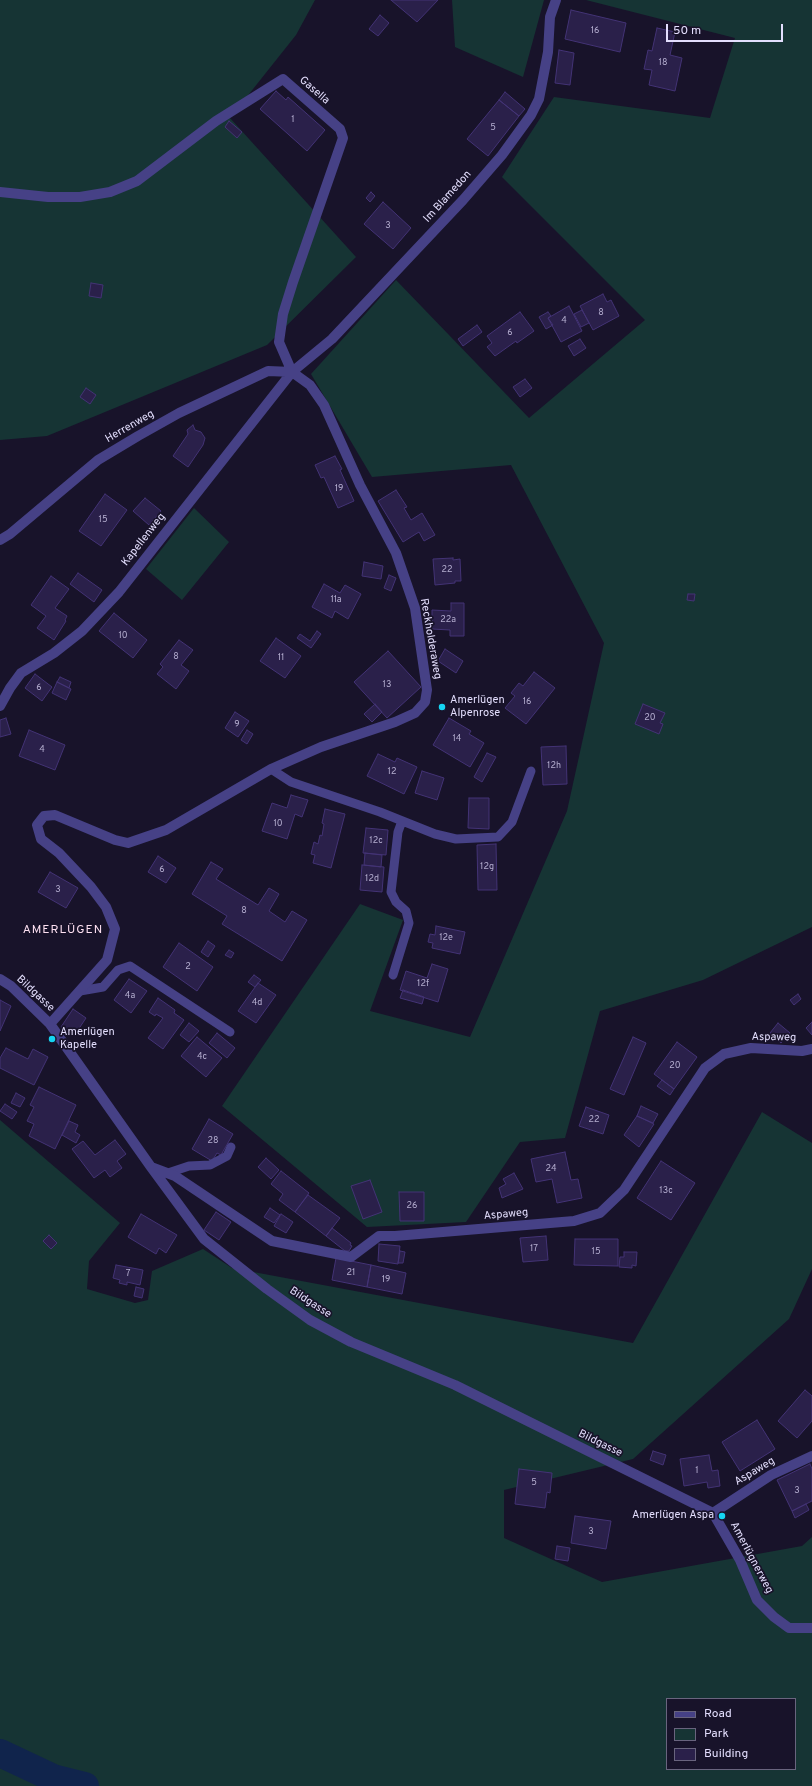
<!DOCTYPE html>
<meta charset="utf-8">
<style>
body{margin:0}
#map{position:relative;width:812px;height:1786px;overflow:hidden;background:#18132a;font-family:Overpass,sans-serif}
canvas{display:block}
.legend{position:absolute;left:666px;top:1698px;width:130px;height:72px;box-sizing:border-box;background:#18132a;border:1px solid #69647e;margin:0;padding:5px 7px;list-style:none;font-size:12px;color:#e3defd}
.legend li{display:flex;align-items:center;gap:8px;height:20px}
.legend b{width:20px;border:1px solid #69647e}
.scale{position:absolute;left:666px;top:24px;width:117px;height:18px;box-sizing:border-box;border:2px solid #e3defd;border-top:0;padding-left:5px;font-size:12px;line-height:14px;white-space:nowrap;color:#e3defd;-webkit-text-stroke:3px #18132a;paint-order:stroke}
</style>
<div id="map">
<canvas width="812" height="1786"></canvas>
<ul class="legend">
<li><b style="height:5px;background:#464186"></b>Road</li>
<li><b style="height:11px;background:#163434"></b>Park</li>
<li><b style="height:11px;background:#2a204a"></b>Building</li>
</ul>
<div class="scale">50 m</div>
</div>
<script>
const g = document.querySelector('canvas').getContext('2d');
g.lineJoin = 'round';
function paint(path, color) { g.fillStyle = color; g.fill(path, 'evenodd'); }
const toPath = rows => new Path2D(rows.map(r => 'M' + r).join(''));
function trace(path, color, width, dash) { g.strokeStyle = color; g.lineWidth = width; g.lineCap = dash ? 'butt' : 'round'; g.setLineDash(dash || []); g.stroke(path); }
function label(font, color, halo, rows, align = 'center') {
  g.font = font + ' Overpass,sans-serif'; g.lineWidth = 3.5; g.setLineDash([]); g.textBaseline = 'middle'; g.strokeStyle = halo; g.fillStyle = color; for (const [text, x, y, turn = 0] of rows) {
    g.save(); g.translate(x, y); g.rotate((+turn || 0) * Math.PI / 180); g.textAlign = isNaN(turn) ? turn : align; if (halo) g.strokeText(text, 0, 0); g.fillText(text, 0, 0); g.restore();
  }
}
paint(toPath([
 [0,0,315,0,296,35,230,118,356,257,267,345,47,436,0,440],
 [452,0,544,0,523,77,455,47],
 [586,0,812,0,812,927,703,980,600,1011,565,1138,520,1142,466,1222,367,1227,222,1106,360,904,403,920,370,1011,470,1037,567,811,604,643,511,465,372,477,311,374,396,280,529,418,645,320,502,177,554,97,710,118,735,38],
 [194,508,229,542,182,600,146,569],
 [762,1112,812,1143,812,1269,789,1319,633,1459,504,1490,504,1538,602,1582,802,1546,812,1537,812,1786,0,1786,0,1120,120,1223,89,1261,87,1289,135,1303,148,1300,152,1271,203,1249,232,1268,633,1343],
 [667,1699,795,1699,795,1769,667,1769]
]), '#163434');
trace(toPath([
 [0,1753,53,1778,85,1786]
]), '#10244c', 28);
const building = toPath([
 [391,0,438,0,417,22,391,0],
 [571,10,626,23,620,52,565,39,571,10],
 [380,15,389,23,378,36,369,29,380,15],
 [657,28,675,32,670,55,682,58,675,91,649,85,652,70,644,69,648,50,652,51,657,28],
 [559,50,574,53,570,85,555,83,559,50],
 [276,91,286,100,288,97,325,130,307,151,260,109,276,91],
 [505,92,525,109,519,116,499,100,505,92],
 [499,100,519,116,488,156,467,139,499,100],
 [229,121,242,132,237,138,225,127,229,121],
 [371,192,375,196,370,202,366,198,371,192],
 [383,202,411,228,393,249,364,224,383,202],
 [91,283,103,285,101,298,89,296,91,283],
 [603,294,607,302,611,300,619,316,593,330,580,306,603,294],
 [569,306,582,331,561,342,548,318,569,306],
 [582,310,589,323,581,327,574,314,582,310],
 [520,312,534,331,517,343,516,341,495,356,487,347,492,343,487,336,520,312],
 [548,312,551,316,548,318,553,325,546,329,539,317,548,312],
 [477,325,482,332,463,346,458,339,477,325],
 [580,339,586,348,574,356,568,346,580,339],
 [525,379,532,388,520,397,513,387,525,379],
 [86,388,96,395,90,404,80,397,86,388],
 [193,425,195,430,201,432,205,438,203,445,188,467,173,456,188,434,187,430,193,425],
 [335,456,342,469,340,470,354,501,338,508,324,477,321,478,315,465,335,456],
 [396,490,407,507,404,508,411,520,422,513,435,535,424,541,419,532,403,542,378,501,396,490],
 [105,494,127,510,101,546,79,531,105,494],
 [145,498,161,511,149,525,133,511,145,498],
 [453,558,453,560,460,559,461,581,455,581,455,583,435,585,433,559,453,558],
 [364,562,383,566,381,579,362,576,364,562],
 [78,573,102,590,94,602,70,584,78,573],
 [389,575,396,578,391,591,384,588,389,575],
 [51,576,69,589,55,608,67,616,65,620,66,621,54,640,37,628,46,616,31,605,51,576],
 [324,584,340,593,345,585,361,594,348,619,335,611,332,618,312,607,324,584],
 [688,594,695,594,694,601,687,600,688,594],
 [451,603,464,603,464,636,450,636,450,630,432,629,432,610,451,611,451,603],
 [114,613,147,640,133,658,99,631,114,613],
 [317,631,321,634,311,648,297,638,300,634,310,641,317,631],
 [276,638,301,656,285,678,260,661,276,638],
 [179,640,193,650,181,665,189,671,176,689,157,674,163,667,160,664,179,640],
 [445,649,463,661,456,673,438,661,445,649],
 [388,651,421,687,387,718,354,682,388,651],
 [534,672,555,688,526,724,505,708,515,696,511,693,519,683,523,686,534,672],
 [35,674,52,687,42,701,25,688,35,674],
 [60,677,71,682,69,688,57,682,60,677],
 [57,682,71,689,66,700,52,693,57,682],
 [375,704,382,712,372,722,364,714,375,704],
 [643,704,665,713,660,723,663,724,659,734,635,724,643,704],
 [235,712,249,721,238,737,225,728,235,712],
 [6,718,11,734,0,737,0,720,6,718],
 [449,718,471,731,469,734,484,743,470,767,433,745,449,718],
 [29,730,65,745,55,770,19,756,29,730],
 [247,730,253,734,247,744,241,740,247,730],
 [566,746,567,784,543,785,541,747,566,746],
 [487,753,496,757,482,782,474,777,487,753],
 [378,754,395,762,397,758,417,767,404,794,367,776,378,754],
 [422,771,444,778,437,800,415,793,422,771],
 [291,795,308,800,302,817,295,814,287,839,262,831,272,803,287,808,291,795],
 [469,798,489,798,489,829,468,828,469,798],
 [325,809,345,814,331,868,313,863,315,855,311,854,314,842,318,844,320,835,322,836,324,824,322,823,325,809],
 [366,828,388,830,386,855,363,853,366,828],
 [496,844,497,890,478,890,477,845,496,844],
 [365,853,382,855,381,867,364,865,365,853],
 [158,856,176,868,166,883,148,872,158,856],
 [211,862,223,869,216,879,258,905,269,888,279,894,269,911,285,922,292,911,307,920,282,961,222,924,227,916,192,894,211,862],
 [362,865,384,867,382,892,360,890,362,865],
 [50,872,78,888,66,908,38,892,50,872],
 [436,926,465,932,460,954,432,948,433,943,428,942,430,934,435,935,436,926],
 [208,941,215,946,208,957,201,952,208,941],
 [179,943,213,967,197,991,163,967,179,943],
 [229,950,234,953,231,958,225,955,229,950],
 [432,964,448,969,438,1002,400,990,406,971,427,978,432,964],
 [254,975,261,980,255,987,248,982,254,975],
 [129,979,147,991,131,1013,114,1000,129,979],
 [258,983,276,995,256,1023,238,1011,258,983],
 [403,990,424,997,422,1004,400,998,403,990],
 [798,994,801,999,794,1005,790,1000,798,994],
 [158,998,175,1010,174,1013,184,1020,163,1049,148,1038,163,1018,156,1014,155,1016,149,1012,158,998],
 [0,1000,11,1006,0,1031,0,1000],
 [73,1009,86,1018,74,1036,61,1027,73,1009],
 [812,1022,812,1035,806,1028,812,1022],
 [189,1023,199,1031,189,1042,180,1035,189,1023],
 [778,1023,790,1033,781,1043,770,1033,778,1023],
 [217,1033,235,1048,227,1058,209,1043,217,1033],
 [197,1037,222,1058,206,1077,181,1056,197,1037],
 [633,1037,646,1043,624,1095,610,1089,633,1037],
 [677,1042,697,1057,674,1089,654,1074,677,1042],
 [6,1048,28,1059,33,1049,48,1057,34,1085,0,1068,0,1058,6,1048],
 [662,1080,674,1089,670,1095,657,1086,662,1080],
 [39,1087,76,1105,55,1149,29,1136,34,1124,27,1121,34,1107,30,1105,39,1087],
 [16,1093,25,1098,20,1107,11,1103,16,1093],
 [5,1104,17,1112,12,1119,0,1111,5,1104],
 [641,1106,658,1114,653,1123,637,1116,641,1106],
 [586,1107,609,1115,603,1134,579,1126,586,1107],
 [637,1116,654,1124,639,1147,624,1135,637,1116],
 [209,1119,233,1134,221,1155,217,1153,212,1161,192,1149,209,1119],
 [69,1121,78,1125,75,1132,80,1135,76,1143,62,1135,69,1121],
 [115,1140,126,1154,117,1161,122,1168,110,1177,105,1170,94,1178,72,1149,83,1141,95,1155,115,1140],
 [565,1152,571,1180,578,1179,582,1198,557,1203,552,1179,536,1182,531,1159,565,1152],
 [266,1158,279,1170,271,1179,258,1167,266,1158],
 [661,1161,695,1183,671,1220,637,1198,661,1161],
 [281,1171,309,1193,295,1212,279,1200,283,1194,271,1184,281,1171],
 [514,1173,523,1189,502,1198,499,1188,506,1184,503,1179,514,1173],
 [370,1180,382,1212,363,1219,351,1186,370,1180],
 [399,1192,424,1192,424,1221,400,1221,399,1192],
 [308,1195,340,1218,326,1236,295,1212,308,1195],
 [270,1208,280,1215,274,1223,264,1217,270,1208],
 [216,1212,231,1222,219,1240,204,1230,216,1212],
 [141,1214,177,1235,166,1253,159,1248,156,1254,128,1237,141,1214],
 [281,1214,293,1222,286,1233,274,1226,281,1214],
 [332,1228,351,1243,350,1245,352,1246,349,1251,345,1251,326,1236,332,1228],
 [49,1235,57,1243,51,1249,43,1241,49,1235],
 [546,1236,548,1260,523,1262,520,1238,546,1236],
 [575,1239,618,1239,618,1266,574,1265,575,1239],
 [379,1244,400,1246,398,1264,378,1261,379,1244],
 [400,1251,405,1252,403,1263,398,1263,400,1251],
 [624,1252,637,1252,636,1266,632,1265,632,1268,619,1267,620,1257,624,1257,624,1252],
 [336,1258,371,1265,367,1287,332,1280,336,1258],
 [116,1265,143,1270,140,1285,127,1282,127,1285,119,1283,120,1280,113,1278,116,1265],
 [371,1265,406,1273,402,1294,367,1287,371,1265],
 [136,1287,144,1289,142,1298,134,1296,136,1287],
 [805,1390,812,1396,812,1421,797,1438,778,1421,805,1390],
 [757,1420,775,1449,740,1471,722,1442,757,1420],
 [653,1451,666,1455,663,1465,650,1460,653,1451],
 [709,1455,712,1471,718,1470,720,1486,708,1488,707,1482,684,1486,680,1459,709,1455],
 [810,1464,812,1469,812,1501,792,1511,777,1480,810,1464],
 [519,1469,552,1473,550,1493,547,1492,545,1508,515,1504,519,1469],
 [806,1504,809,1510,795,1518,792,1511,806,1504],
 [575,1516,611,1521,606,1549,571,1543,575,1516],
 [557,1546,570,1548,568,1561,555,1559,557,1546]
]);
paint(building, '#2a204a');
trace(building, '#433375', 1);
trace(toPath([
 [271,769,291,782,380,812,435,834,456,839,498,837,512,822,531,771],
 [393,975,409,923,406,911,396,902,391,892,398,832,402,821],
 [80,991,103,987,118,970,130,966,230,1032],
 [168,1173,189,1166,210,1165,227,1156,231,1147]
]), '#464186', 9);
trace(toPath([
 [0,192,48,197,80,197,110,192,137,181,216,121,283,79,340,129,343,138,293,282,283,314,279,342,292,372],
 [0,540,10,534,98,460,138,436,179,413,268,371,292,372,310,385,324,405,360,485,396,553,415,608,427,690,425,702,415,713,395,722,321,747,271,769,166,830,128,843,115,840,55,815,44,816,37,825,41,839,59,853,91,887,106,907,115,929,107,960,50,1024],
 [0,706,10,688,21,673,54,653,82,631,119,592,292,372,332,339,463,200,502,155,531,115,539,99,548,52,550,17,556,0],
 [0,979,11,986,50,1024,151,1167,204,1239,267,1289,310,1320,351,1342,455,1385,713,1513,771,1475,812,1456],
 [151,1167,175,1176,272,1241,351,1257,379,1236,395,1236,574,1221,600,1213,624,1190,705,1068,724,1054,751,1048,802,1051,812,1049]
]), '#464186', 10);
trace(toPath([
 [713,1513,740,1560,757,1600,774,1617,789,1628,812,1628]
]), '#464186', 10);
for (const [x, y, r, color] of [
 [442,707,4,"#15d4f2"],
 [52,1039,4,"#15d4f2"],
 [722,1516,4,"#15d4f2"]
]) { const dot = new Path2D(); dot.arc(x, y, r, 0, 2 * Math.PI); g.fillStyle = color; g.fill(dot); trace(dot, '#18132a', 1.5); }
label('9px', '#b5aed0', null, [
 ["16",595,31],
 ["18",663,63],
 ["1",293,120],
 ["5",493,128],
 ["3",388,226],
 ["8",601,313],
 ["4",564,321],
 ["6",510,333],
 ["19",339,489],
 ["15",103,520],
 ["22",447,570],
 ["11a",336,600],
 ["22a",448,620],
 ["10",123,636],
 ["8",176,657],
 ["11",281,658],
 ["13",387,685],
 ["6",39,688],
 ["16",527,702],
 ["20",650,718],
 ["9",237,725],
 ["14",457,739],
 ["4",42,750],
 ["12h",554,766],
 ["12",392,772],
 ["10",278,824],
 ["12c",376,841],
 ["12g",487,867],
 ["6",162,870],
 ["12d",372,879],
 ["3",58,890],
 ["8",244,911],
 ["12e",446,938],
 ["2",188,967],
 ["12f",423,984],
 ["4a",130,996],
 ["4d",257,1003],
 ["4c",202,1057],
 ["20",675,1066],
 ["22",594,1120],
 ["28",213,1141],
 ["24",551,1169],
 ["13c",666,1191],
 ["26",412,1206],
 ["17",534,1249],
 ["15",596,1252],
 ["21",351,1273],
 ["7",128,1274],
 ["19",386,1280],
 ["1",697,1471],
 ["5",534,1483],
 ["3",797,1491],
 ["3",591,1532]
]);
label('11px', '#e3defd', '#18132a', [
 ["Gasella",314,91,41],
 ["Im Blamedon",448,197,-48],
 ["Herrenweg",130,427,-30],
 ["Kapellenweg",144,540,-52],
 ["Reckholderaweg",430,639,80],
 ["Bildgasse",35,994,43],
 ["Aspaweg",774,1038,1],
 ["Aspaweg",506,1215,-5],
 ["Bildgasse",310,1303,33],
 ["Bildgasse",600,1444,26],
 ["Aspaweg",755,1472,-31],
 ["Amerlügnerweg",751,1558,62]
]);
label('11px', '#e3defd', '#18132a', [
 ["Amerlügen",450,701],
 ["Alpenrose",450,714],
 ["Amerlügen",60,1033],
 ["Kapelle",60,1046],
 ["Amerlügen Aspa",714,1516,"right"]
], 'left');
g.letterSpacing = '1px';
label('12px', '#fde0f1', '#18132a', [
 ["AMERLÜGEN",63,931]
]);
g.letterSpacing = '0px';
</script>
